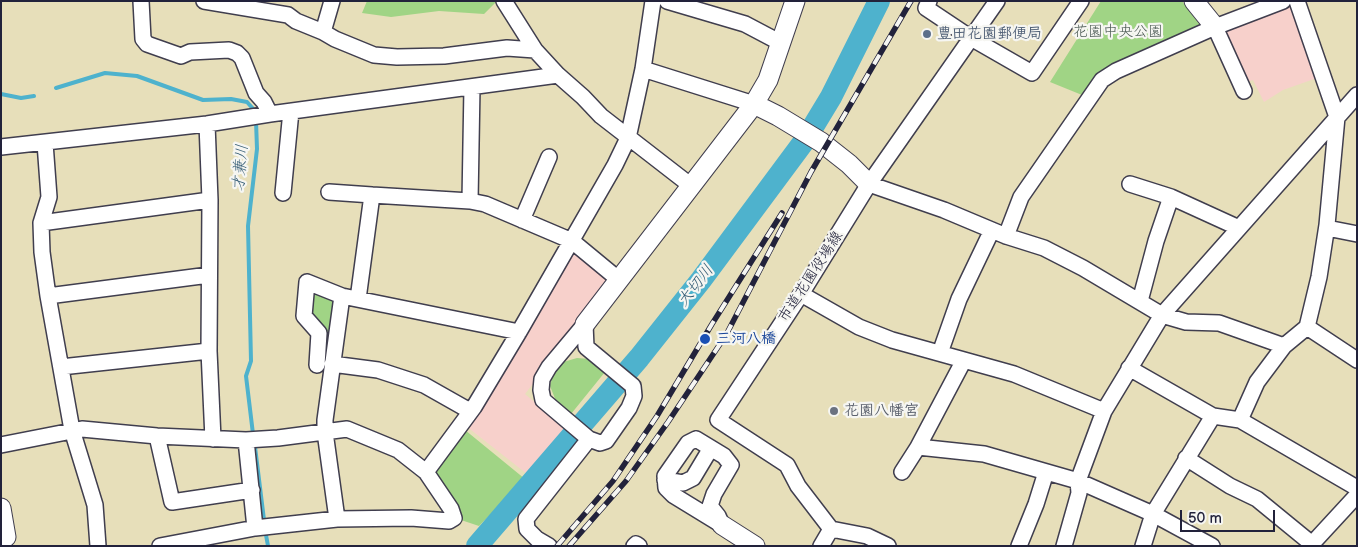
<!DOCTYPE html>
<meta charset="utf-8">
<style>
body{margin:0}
#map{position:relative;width:1358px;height:547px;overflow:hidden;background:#e7dfba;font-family:"Balsamiq Sans",sans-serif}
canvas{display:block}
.frame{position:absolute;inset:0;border:2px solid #22223b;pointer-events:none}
.scale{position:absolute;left:1180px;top:510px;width:95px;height:22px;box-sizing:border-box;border:2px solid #22223b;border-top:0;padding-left:6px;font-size:15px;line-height:18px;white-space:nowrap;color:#22223b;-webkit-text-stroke:4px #f6f6f2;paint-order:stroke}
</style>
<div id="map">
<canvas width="1358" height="547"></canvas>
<div class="frame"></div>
<div class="scale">50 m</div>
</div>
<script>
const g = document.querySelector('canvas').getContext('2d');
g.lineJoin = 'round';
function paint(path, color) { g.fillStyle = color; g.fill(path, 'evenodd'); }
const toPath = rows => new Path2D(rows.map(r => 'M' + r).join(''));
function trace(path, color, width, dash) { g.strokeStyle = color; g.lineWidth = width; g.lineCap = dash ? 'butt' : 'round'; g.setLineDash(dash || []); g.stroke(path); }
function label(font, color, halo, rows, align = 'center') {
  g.font = font + ' "Balsamiq Sans","Klee One",sans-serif'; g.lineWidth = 4.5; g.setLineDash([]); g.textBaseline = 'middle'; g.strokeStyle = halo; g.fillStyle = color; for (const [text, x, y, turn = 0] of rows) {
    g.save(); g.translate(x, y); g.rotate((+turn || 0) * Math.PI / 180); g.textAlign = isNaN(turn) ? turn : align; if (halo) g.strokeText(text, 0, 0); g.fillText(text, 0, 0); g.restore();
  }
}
paint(toPath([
 [1292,2,1317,78,1283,90,1264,102,1253,80,1243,83,1220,30],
 [570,245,614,280,525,394,566,429,527,474,466,426]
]), '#f7d0cb');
paint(toPath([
 [367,1,497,1,484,14,439,11,391,17,362,13],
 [1101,1,1182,1,1200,25,1158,44,1108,71,1082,95,1050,82],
 [309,286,339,297,328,366,321,364,306,316],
 [577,358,590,359,605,372,571,414,556,401,550,386,554,370,560,363],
 [465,430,525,479,479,526,461,520,458,508,431,472]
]), '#a0d485');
trace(toPath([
 [56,88,105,73,137,76,203,100,231,99,247,102,255,111],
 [1,94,21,98,34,96],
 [253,434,246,376,251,361,248,226,257,149,256,121],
 [255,447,264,520],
 [266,535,268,546]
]), '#4eb2cd', 4);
trace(toPath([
 [477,546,639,358,701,280,805,140,831,97,879,1]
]), '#4eb2cd', 22);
const minor = toPath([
 [141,1,143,39,147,44,181,56,190,52,229,50,237,53,242,58,256,93,264,102,270,114],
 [204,1,288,15,296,21,323,32,335,39,374,55,397,57,444,56,507,48,535,50],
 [504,1,535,50,558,75,583,97,601,116,690,185],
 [667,1,745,24,781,43],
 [929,1,926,8,971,38,1032,73,1081,1],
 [1215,27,1244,91],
 [323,32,332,1],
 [643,69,754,104],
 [472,87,470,201,485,204,572,241,618,279],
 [207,124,210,200,209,351,213,439],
 [45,143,49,197,41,223,42,252,48,296,72,430,95,505,98,546],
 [1,147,207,124,270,114,558,75],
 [869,184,944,210,1006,236,1044,248,1083,268,1162,315,1186,322,1219,323,1284,346],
 [1130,184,1171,197,1239,228],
 [329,192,372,195],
 [283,193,291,111],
 [522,220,549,157],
 [41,223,210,200],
 [1327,228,1357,234],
 [1006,236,1021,197,1102,80,1116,71,1215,27,1283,1],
 [801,294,859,327,892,340,1014,374,1104,411],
 [48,296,209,275],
 [358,299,372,195,470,201],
 [1140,301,1156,241,1171,197],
 [585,324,586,347,633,386,634,396,629,408,606,441,600,443,589,439,543,400,541,390,542,379,549,367,585,324],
 [1307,327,1357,360],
 [940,353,959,299,992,230],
 [332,364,378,370,424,385,470,411],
 [317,365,319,333,304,316,307,282,342,296,519,332],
 [61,367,209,351],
 [1129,368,1213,416,1240,420,1357,488],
 [1240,420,1257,382,1284,346,1307,327,1319,277,1327,225,1337,117,1297,1],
 [157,436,172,502,252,490],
 [696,439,724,456,731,465,714,494,710,506,718,516,722,525,673,495,666,488,665,476,688,443,696,439],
 [246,440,255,528],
 [1,445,82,429,157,436,246,440,278,438,347,429,398,450,426,472,451,509,454,518,449,521,411,518,337,519,255,528,160,546],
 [918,447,964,360],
 [1186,458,1230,486,1257,499,1312,544],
 [426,472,474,407,519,332,615,165,628,138,643,69,653,1],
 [902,472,918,447,984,454,1078,481,1153,514,1212,546],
 [665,480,683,483,693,478,711,448],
 [337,519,325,432,325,420,342,296],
 [549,546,537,539,527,529,526,519,589,439],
 [634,546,636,544,639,546],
 [821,546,831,529],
 [888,546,867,536,831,529,798,486,787,465,718,420,801,294,869,184,997,1],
 [1019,546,1036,504,1046,472],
 [1064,546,1079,493,1078,481,1104,411,1162,315,1357,95],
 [1143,546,1153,514,1213,416],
 [1310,546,1357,495]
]);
const tertiary = toPath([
 [1194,1,1215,27],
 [754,104,778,116,821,142,849,164,869,184],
 [585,324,754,104,768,80,795,1],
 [1,508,6,537],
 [722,525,755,546]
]);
trace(minor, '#403e4e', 18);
trace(tertiary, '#403e4e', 21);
trace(minor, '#fff', 15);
trace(tertiary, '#fff', 19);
const rail = toPath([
 [557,546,613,481,657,416,712,324,782,213],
 [569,546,626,481,668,422,726,335,811,172,911,1]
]);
trace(rail, '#22223b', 5.5);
trace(rail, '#f6f6f2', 4, [11]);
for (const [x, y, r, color] of [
 [927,34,5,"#5c6f8a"],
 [705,339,6,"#1a4fb4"],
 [834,411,5,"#6b7280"]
]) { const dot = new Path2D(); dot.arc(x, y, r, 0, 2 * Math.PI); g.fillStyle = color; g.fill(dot); trace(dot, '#f6f6f2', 2); }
label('15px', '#485751', '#f6f6f2', [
 ["花園中央公園",1118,32]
]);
label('bold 15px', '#4e5e75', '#f6f6f2', [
 ["豊田花園郵便局",937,34]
], 'left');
label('15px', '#22223b', '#f6f6f2', [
 ["市道花園役場線",811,277,-57]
]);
label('bold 15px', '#164399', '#f6f6f2', [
 ["三河八橋",716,339]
], 'left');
label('bold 15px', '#5b616d', '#f6f6f2', [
 ["花園八幡宮",844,411]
], 'left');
label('italic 16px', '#345c75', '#f6f6f2', [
 ["才兼川",241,168,-85],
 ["大切川",696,286,-52]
]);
</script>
